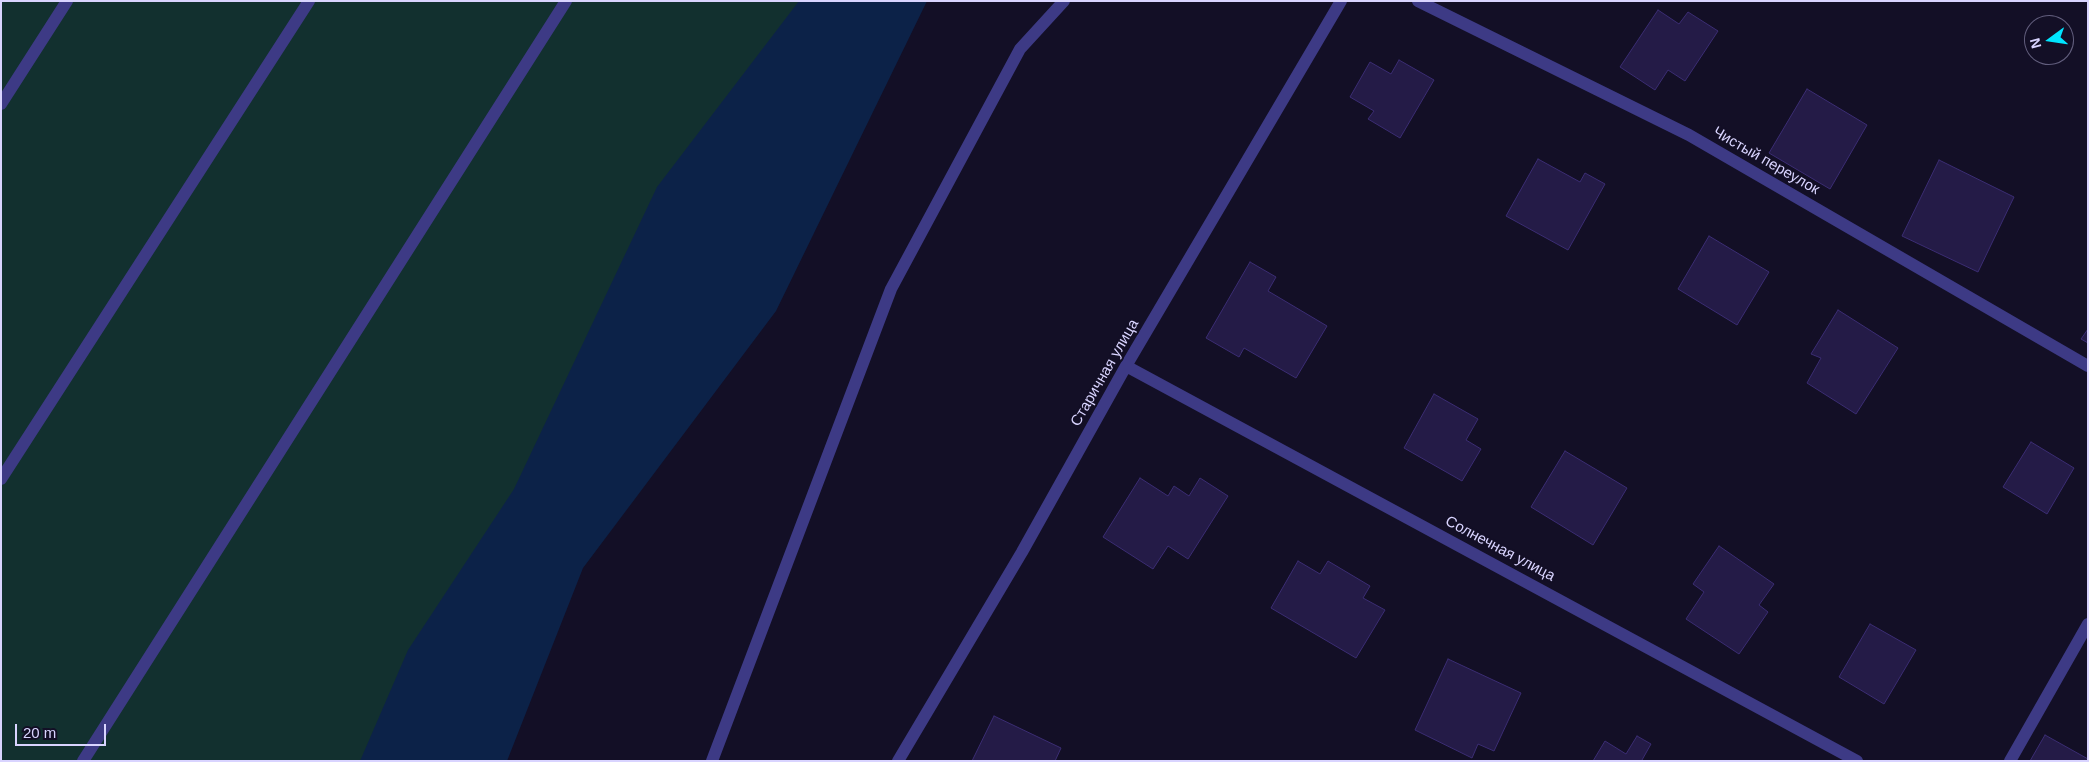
<!DOCTYPE html>
<meta charset="utf-8">
<style>
body{margin:0}
#map{position:relative;width:2089px;height:762px;overflow:hidden;background:#130f26;font-family:Helvetica,sans-serif}
canvas{display:block}
.frame{position:absolute;inset:0;border:2px solid #d9d4ff;pointer-events:none}
.north{position:absolute;left:2024px;top:15px;width:50px;height:50px;box-sizing:border-box;background:#130f26;border:1px solid #625e7d;border-radius:50%;rotate:256deg;font-size:14px;font-weight:700;line-height:20px;text-align:center;color:#d9d4ff}
.north::after{content:'';display:block;margin:auto;width:18px;height:22px;background:#00e5ff;clip-path:polygon(50% 0,100% 100%,50% 72%,0 100%)}
.scale{position:absolute;left:15px;top:724px;width:91px;height:22px;box-sizing:border-box;border:2px solid #d9d4ff;border-top:0;padding-left:6px;font-size:15px;line-height:18px;white-space:nowrap;color:#d9d4ff;-webkit-text-stroke:4px #130f26;paint-order:stroke}
</style>
<div id="map">
<canvas width="2089" height="762"></canvas>
<div class="frame"></div>
<div class="north">N</div>
<div class="scale">20 m</div>
</div>
<script>
const g = document.querySelector('canvas').getContext('2d');
g.lineJoin = 'round';
function paint(path, color) { g.fillStyle = color; g.fill(path, 'evenodd'); }
const toPath = rows => new Path2D(rows.map(r => 'M' + r).join(''));
function trace(path, color, width, dash) { g.strokeStyle = color; g.lineWidth = width; g.lineCap = dash ? 'butt' : 'round'; g.setLineDash(dash || []); g.stroke(path); }
function label(font, color, halo, rows, align = 'center') {
  g.font = font + ' Helvetica,sans-serif'; g.lineWidth = 4; g.setLineDash([]); g.textBaseline = 'middle'; g.strokeStyle = halo; g.fillStyle = color; for (const [text, x, y, turn = 0] of rows) {
    g.save(); g.translate(x, y); g.rotate((+turn || 0) * Math.PI / 180); g.textAlign = isNaN(turn) ? turn : align; if (halo) g.strokeText(text, 0, 0); g.fillText(text, 0, 0); g.restore();
  }
}
paint(toPath([
 [1,1,813,1,389,761,1,761]
]), '#12302f');
paint(toPath([
 [799,1,927,1,776,311,583,568,507,761,360,761,408,650,514,489,657,187]
]), '#0c2248');
const building = toPath([
 [1658,10,1679,24,1688,12,1718,31,1685,81,1668,70,1655,90,1620,67,1658,10],
 [1399,60,1434,80,1400,138,1368,119,1374,111,1350,97,1370,62,1391,74,1399,60],
 [1807,89,1867,125,1830,189,1769,153,1807,89],
 [1538,159,1580,182,1585,173,1605,184,1568,250,1506,216,1538,159],
 [1939,160,2014,197,1978,272,1902,236,1939,160],
 [1709,236,1769,272,1737,325,1678,289,1709,236],
 [1250,262,1276,277,1268,291,1327,326,1296,378,1244,348,1239,357,1206,338,1250,262],
 [1838,310,1898,348,1856,414,1807,383,1821,358,1811,354,1838,310],
 [2088,329,2088,343,2081,339,2088,329],
 [1434,394,1478,419,1466,440,1481,449,1462,481,1404,448,1434,394],
 [2031,442,2074,468,2047,514,2003,487,2031,442],
 [1565,451,1627,488,1593,545,1531,507,1565,451],
 [1140,478,1168,496,1174,486,1189,496,1200,478,1228,496,1188,559,1168,546,1153,569,1103,537,1140,478],
 [1719,546,1774,584,1759,605,1768,612,1739,654,1686,619,1704,592,1693,584,1719,546],
 [1298,561,1320,574,1328,561,1370,586,1363,598,1385,610,1356,658,1271,608,1298,561],
 [1870,624,1916,650,1884,704,1839,677,1870,624],
 [1448,659,1521,693,1494,751,1478,744,1472,758,1415,730,1448,659],
 [994,716,1061,748,1055,761,972,761,994,716],
 [2045,735,2088,759,2088,761,2030,761,2045,735],
 [1637,736,1651,744,1642,760,1643,761,1593,761,1605,741,1626,754,1637,736]
]);
paint(building, '#241b47');
trace(building, '#3b2d73', 1);
trace(toPath([
 [1418,1,1689,135,2088,366],
 [1,104,67,1],
 [1126,366,1857,761],
 [1,479,309,1],
 [83,761,566,1],
 [712,761,891,289,1020,49,1064,1],
 [898,761,1022,552,1126,366,1341,1],
 [2010,761,2088,624]
]), '#3d3a85', 12);
label('15px', '#d9d4ff', '#130f26', [
 ["Чистый переулок",1766,161,30],
 ["Старичная улица",1105,373,-60],
 ["Солнечная улица",1500,549,28]
]);
</script>
